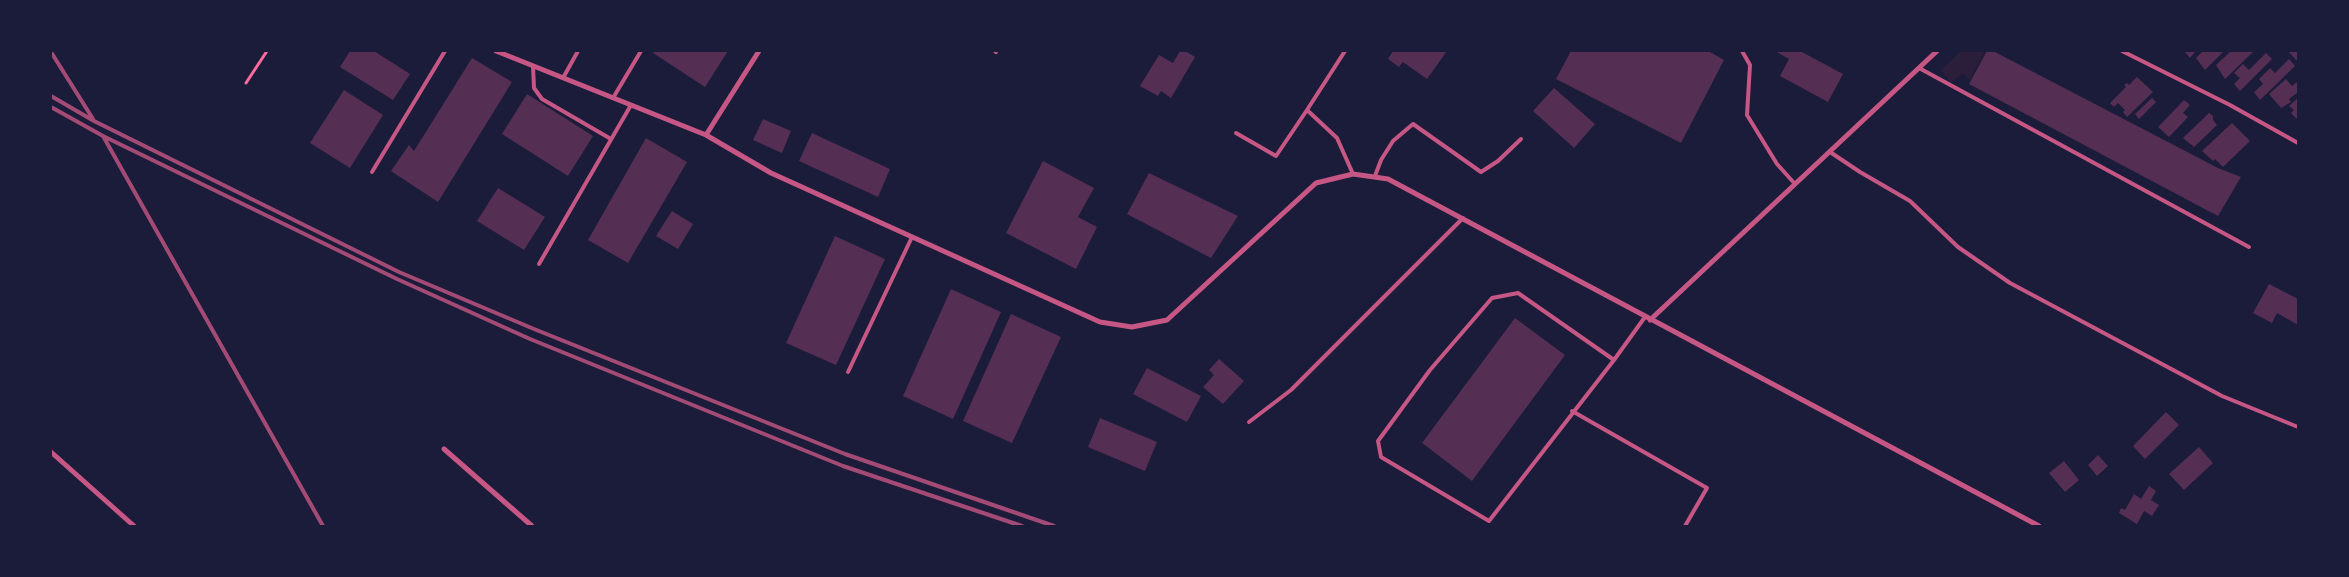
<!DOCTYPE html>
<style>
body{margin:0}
#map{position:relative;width:2349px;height:577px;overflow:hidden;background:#1b1b3a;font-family:Raleway,sans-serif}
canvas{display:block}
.frame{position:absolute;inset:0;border:52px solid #1b1b3a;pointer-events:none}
</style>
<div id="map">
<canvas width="2349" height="577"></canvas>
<div class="frame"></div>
</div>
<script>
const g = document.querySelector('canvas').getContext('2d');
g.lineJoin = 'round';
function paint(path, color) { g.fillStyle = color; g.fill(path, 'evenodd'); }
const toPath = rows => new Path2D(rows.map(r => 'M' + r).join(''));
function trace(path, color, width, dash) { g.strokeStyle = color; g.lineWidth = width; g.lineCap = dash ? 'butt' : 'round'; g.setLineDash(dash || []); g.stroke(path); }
paint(toPath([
 [1961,51,1985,51,1970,80,1963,73,1951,83,1941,70]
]), '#2a1e3b');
paint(toPath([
 [350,51,374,51,410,74,393,100,340,67],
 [654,51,728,51,705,87,653,53],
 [1180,51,1185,51,1195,57,1171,98,1161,91,1158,96,1140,86,1159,55,1173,63],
 [1393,51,1447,51,1427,79,1403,62,1399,67,1388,59],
 [1571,51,1708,51,1724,60,1681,143,1556,79],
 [1775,51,1800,51,1843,74,1828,102,1780,76,1789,59],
 [1987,51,1993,51,2218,168,2241,177,2218,216,1969,84],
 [2184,51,2196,51,2190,58],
 [2203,51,2224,51,2205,70,2196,58],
 [2231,51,2254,51,2225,79,2216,65],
 [2288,51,2298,51,2298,59,2296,60],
 [2266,53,2272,59,2240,91,2234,84,2240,78,2234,73,2243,64,2249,70],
 [472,58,512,82,438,202,391,171,409,145,414,151],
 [2289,59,2295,66,2260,100,2254,92,2263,84,2259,79,2270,68,2275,73],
 [2137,77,2153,92,2127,117,2123,112,2125,110,2118,103,2114,107,2110,103,2126,87,2124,85,2127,83,2129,85],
 [2286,79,2292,86,2298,81,2298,92,2289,99,2291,102,2281,108,2269,94],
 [1554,88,1595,124,1574,148,1533,111],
 [344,90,383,115,350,168,310,143],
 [527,94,593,136,568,176,502,134],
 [2152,98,2156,102,2139,119,2135,114],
 [2298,98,2298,120,2291,113,2294,110,2289,106],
 [2184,100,2190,105,2183,113,2188,117,2169,137,2158,127],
 [2209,113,2213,116,2213,120,2217,125,2194,147,2183,138],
 [763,119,791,131,782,153,753,140],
 [2232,123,2250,141,2223,167,2215,159,2213,161,2202,151],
 [812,133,890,169,878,197,799,161],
 [646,138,687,162,628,263,588,240],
 [1043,161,1094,188,1078,217,1097,227,1076,269,1006,233],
 [1149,173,1238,216,1211,258,1127,214],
 [498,188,545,217,524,250,477,221],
 [672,211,693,224,678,249,656,236],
 [835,236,885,259,836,365,786,343],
 [2269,284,2298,299,2298,325,2277,313,2272,323,2253,313],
 [951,289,1001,312,953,419,903,396],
 [1011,314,1061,337,1012,443,963,421],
 [1515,318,1565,355,1472,481,1422,443],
 [1219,359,1244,381,1223,404,1203,387,1214,375,1209,370],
 [1147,368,1201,396,1187,422,1133,394],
 [2166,412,2179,425,2145,459,2133,446],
 [1100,418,1157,442,1145,471,1088,447],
 [2199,447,2213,463,2184,490,2169,474],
 [2098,455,2108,466,2097,476,2088,465],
 [2064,461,2079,480,2065,492,2049,473],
 [2149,486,2156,491,2151,500,2159,505,2152,516,2144,511,2137,524,2119,513,2121,508,2125,510,2134,494,2141,499]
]), '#542f53');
trace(toPath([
 [246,83,267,51]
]), '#ff6b9d', 3);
trace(toPath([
 [995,51,996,52],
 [1742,51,1750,65,1747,115,1777,164,1795,184],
 [2122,51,2230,105,2298,143],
 [533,66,534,88,542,99,611,139],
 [1919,68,2249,247],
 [563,78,578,51],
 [613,98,641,51],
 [1307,110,1345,51],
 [1236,133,1276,156,1307,110,1337,138,1353,174],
 [1830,152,1860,172,1910,201,1958,247,2010,283,2222,396,2298,427],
 [372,172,445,51],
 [1375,176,1381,160,1393,141,1413,124,1481,172,1498,161,1521,139],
 [539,264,631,105],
 [1614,360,1489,521,1381,457,1378,441,1430,370,1492,298,1518,293,1614,360,1645,317],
 [848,372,912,237],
 [1572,411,1707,488,1685,526],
 [1249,422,1291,390,1463,218]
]), '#c65784', 4);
trace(toPath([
 [496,51,706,135,771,173,1100,322,1132,327,1167,320,1316,183,1353,174,1388,179,2039,526],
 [706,135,759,51],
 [1650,320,1937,51],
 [444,449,532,526],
 [51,452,134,526]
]), '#c65784', 5);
trace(toPath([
 [51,52,93,119],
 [51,96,94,121,399,272,534,329,845,454,1054,526],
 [51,107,103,136,397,279,530,339,843,466,1022,526],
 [103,136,323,526]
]), '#a44b75', 4);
</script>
